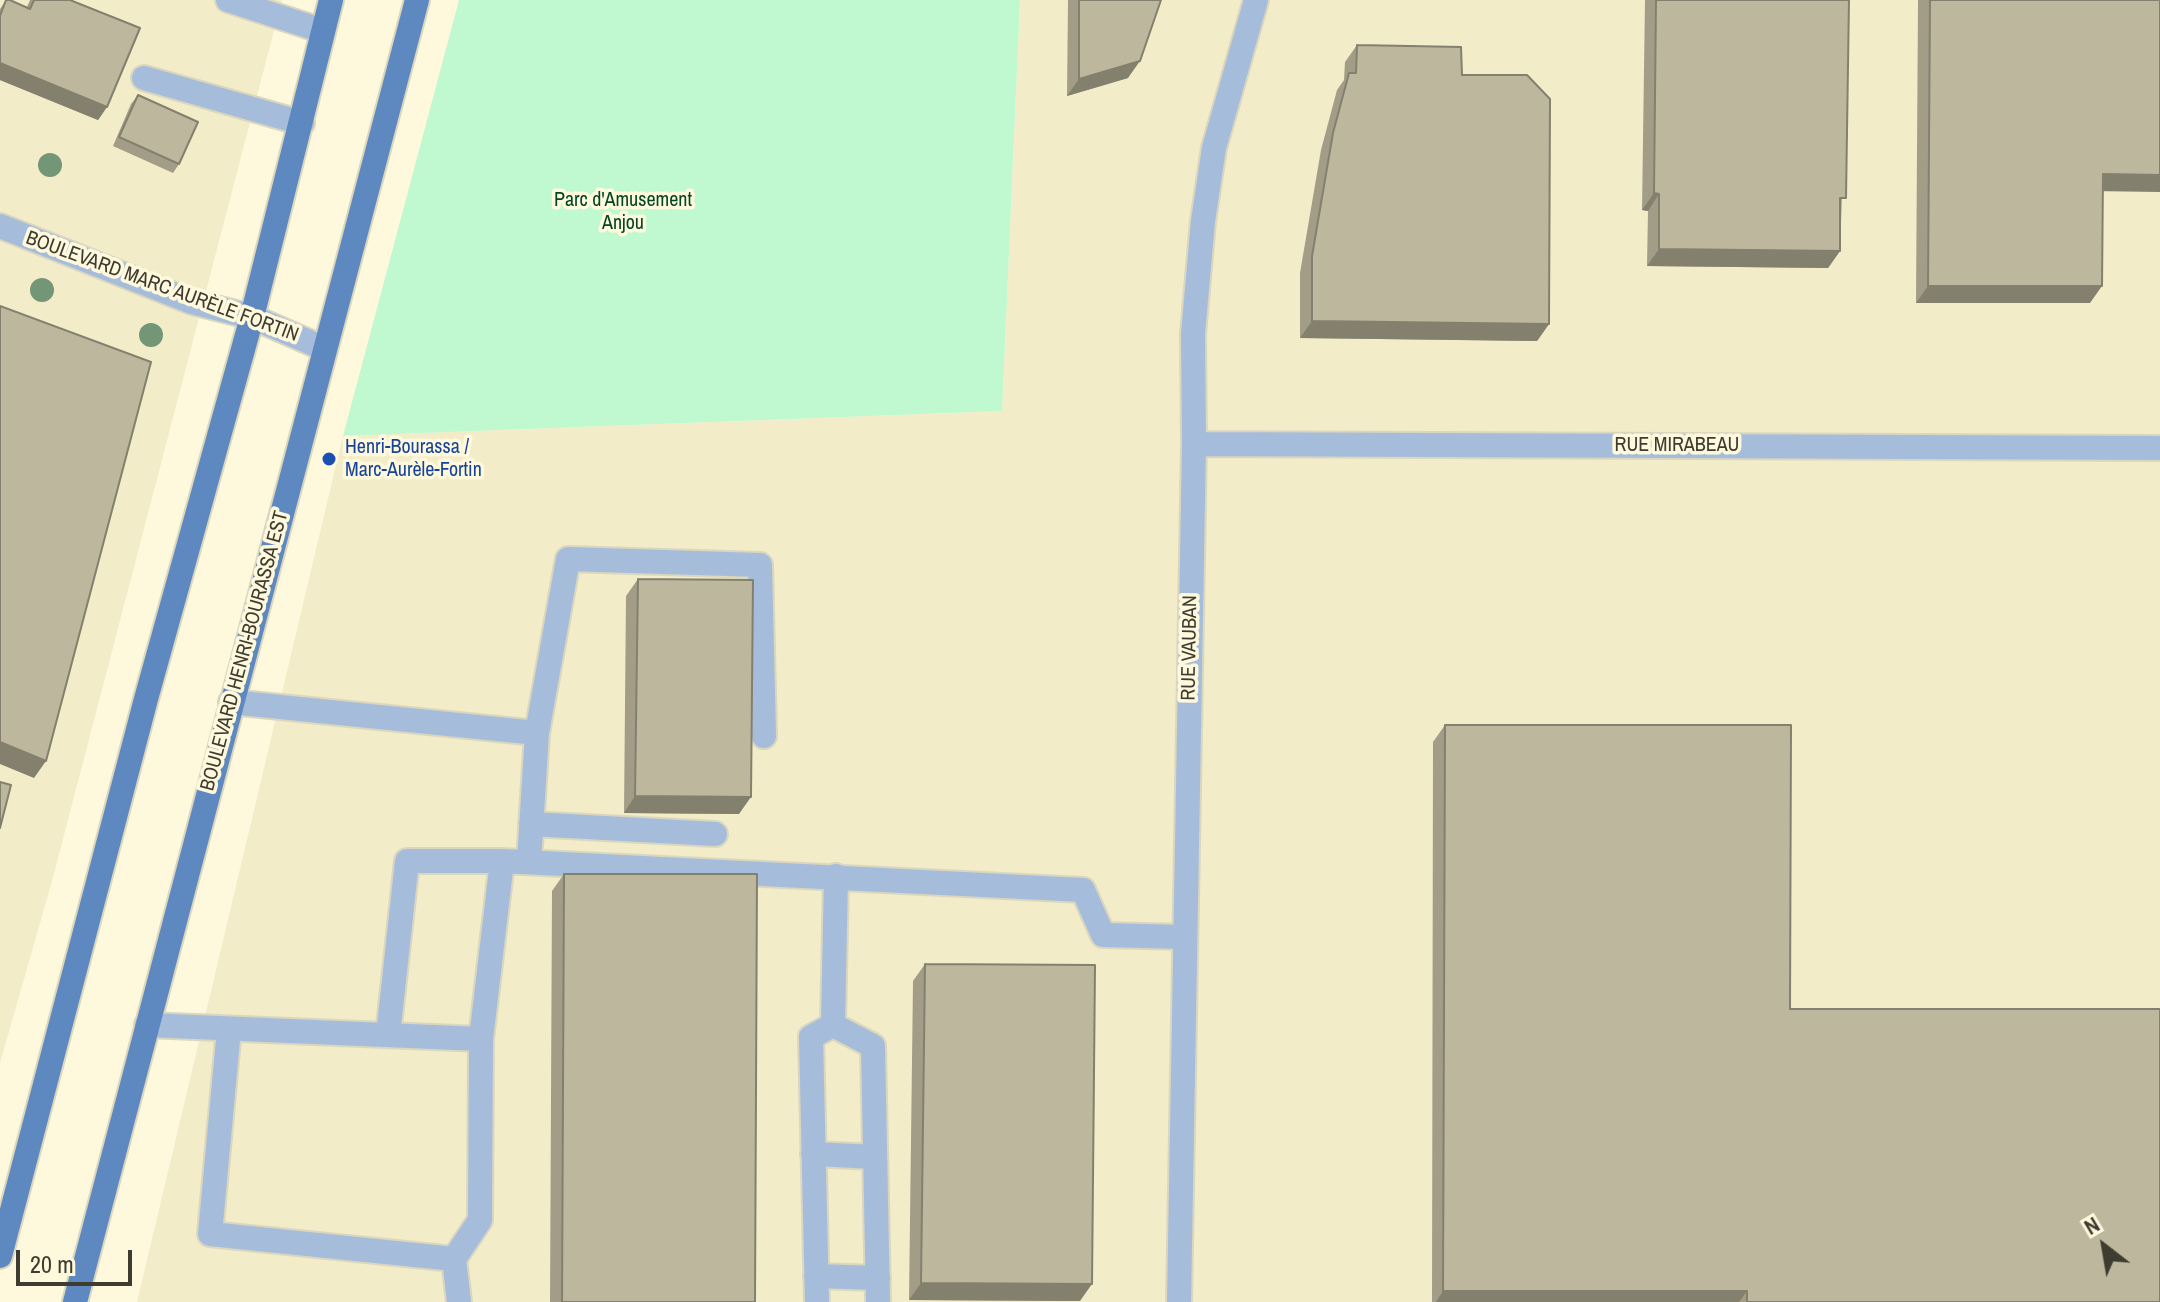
<!DOCTYPE html>
<meta charset="utf-8">
<style>
body{margin:0}
#map{position:relative;width:2160px;height:1302px;overflow:hidden;background:#fef8dd;font-family:"Archivo Narrow",sans-serif}
canvas{display:block}
.north{position:absolute;left:2064px;top:1206px;width:80px;height:80px;-webkit-text-stroke:6px #fef8dd;paint-order:stroke;rotate:329deg;font-size:22px;font-weight:700;line-height:32px;text-align:center;color:#3e3c31}
.north::after{content:'';display:block;margin:auto;width:28px;height:36px;background:#3e3c31;clip-path:polygon(50% 0,100% 100%,50% 72%,0 100%)}
.scale{position:absolute;left:16px;top:1250px;width:116px;height:36px;box-sizing:border-box;border:4px solid #3e3c31;border-top:0;padding-left:10px;font-size:24px;line-height:28px;white-space:nowrap;color:#3e3c31;-webkit-text-stroke:6px #fef8dd;paint-order:stroke}
</style>
<div id="map">
<canvas width="2160" height="1302"></canvas>
<div class="north">N</div>
<div class="scale">20 m</div>
</div>
<script>
const g = document.querySelector('canvas').getContext('2d');
g.lineJoin = 'round';
function paint(path, color) { g.fillStyle = color; g.fill(path, 'evenodd'); }
const toPath = rows => new Path2D(rows.map(r => 'M' + r).join(''));
function trace(path, color, width, dash) { g.strokeStyle = color; g.lineWidth = width; g.lineCap = dash ? 'butt' : 'round'; g.setLineDash(dash || []); g.stroke(path); }
function label(font, color, halo, rows, align = 'center') {
  g.font = font + ' "Archivo Narrow",sans-serif'; g.lineWidth = 7; g.setLineDash([]); g.textBaseline = 'middle'; g.strokeStyle = halo; g.fillStyle = color; for (const [text, x, y, turn = 0] of rows) {
    g.save(); g.translate(x, y); g.rotate((+turn || 0) * Math.PI / 180); g.textAlign = isNaN(turn) ? turn : align; if (halo) g.strokeText(text, 0, 0); g.fillText(text, 0, 0); g.restore();
  }
}
paint(toPath([
 [0,0,282,0,52,881,0,1063],
 [1020,0,2160,0,2160,1302,137,1302,343,436,1002,411]
]), '#f3ecc9');
paint(toPath([
 [459,0,1020,0,1002,411,343,436]
]), '#c0f8d0');
const minor = toPath([
 [228,0,323,31],
 [144,78,302,123],
 [0,226,192,302,252,317,325,349],
 [1194,444,2160,448],
 [231,702,537,733,529,862],
 [537,733,568,559,760,565,764,736],
 [531,824,715,834],
 [502,861,1083,890,1103,935,1185,937],
 [836,876,833,1025,873,1046,878,1302],
 [147,1025,481,1039,480,1220,454,1259,459,1302],
 [229,1029,210,1234,454,1259],
 [388,1035,407,861,502,861,481,1039],
 [813,1154,875,1157],
 [816,1276,878,1278],
 [817,1302,811,1037,833,1025],
 [1179,1302,1194,444,1193,334,1203,221,1214,148,1256,0]
]);
const major = toPath([
 [0,1256,146,699,252,317,331,0],
 [75,1302,417,0]
]);
trace(minor, '#dbd6be', 28);
trace(major, '#dbd6be', 28);
trace(minor, '#a5bddb', 24);
trace(major, '#5e89c0', 24);
g.fillStyle = '#739677';
for (const [x, y] of [
 [50,165],
 [42,290],
 [151,335]
]) { g.beginPath(); g.arc(x, y, 12, 0, 2 * Math.PI); g.fill(); }
paint(toPath([
 [6,0,27,7,30,0,70,0,107,107,98,120,0,80,0,9],
 [1068,0,1161,0,1128,78,1067,96],
 [1645,0,1849,0,1840,251,1828,268,1647,266,1648,211,1642,210],
 [1918,0,2160,0,2103,191,2090,303,1916,303],
 [1357,45,1462,75,1549,324,1537,341,1300,338,1300,273,1321,150,1337,90,1344,80,1345,62],
 [138,95,179,164,173,173,113,146,131,104],
 [638,579,739,814,624,813,626,596],
 [1445,725,1790,1009,2160,1302,1432,1302,1433,742],
 [564,874,755,1302,550,1302,552,891],
 [925,964,1080,1301,909,1300,913,981]
]), '#a39d87');
paint(toPath([
 [1140,61,1128,78,1067,96,1079,79],
 [0,63,107,107,98,120,0,80],
 [2103,174,2160,175,2160,192,2091,191],
 [1654,193,1659,194,1648,211,1642,210],
 [1659,249,1840,251,1828,268,1647,266],
 [1928,286,2102,286,2090,303,1916,303],
 [1312,321,1549,324,1537,341,1300,338],
 [0,742,46,761,34,778,0,764],
 [635,796,751,797,739,814,624,813],
 [921,1283,1092,1284,1080,1301,909,1300],
 [1443,1291,1747,1291,1739,1302,1436,1302]
]), '#84806e');
const building = toPath([
 [6,0,10,0,30,9,34,0,70,0,140,28,107,107,0,63,0,16,6,0],
 [1079,0,1161,0,1140,61,1079,79,1079,0],
 [1656,0,1849,0,1846,198,1840,198,1840,251,1659,249,1659,194,1654,193,1656,0],
 [1930,0,2160,0,2160,175,2103,174,2102,286,1928,286,1930,0],
 [1357,45,1461,47,1462,75,1527,75,1550,99,1549,324,1312,321,1312,256,1333,133,1349,73,1356,73,1357,45],
 [138,95,198,122,179,164,119,137,138,95],
 [0,306,151,362,46,761,0,742,0,306],
 [638,579,753,580,751,797,635,796,638,579],
 [1445,725,1791,725,1790,1009,2160,1009,2160,1302,1747,1302,1747,1291,1443,1291,1445,725],
 [0,782,11,785,0,828,0,782],
 [564,874,757,874,755,1302,562,1302,564,874],
 [925,964,1095,965,1092,1284,921,1283,925,964]
]);
paint(building, '#bdb79d');
trace(building, '#84806e', 2);
for (const [x, y, r, color] of [
 [329,459,8,"#1a4fb4"]
]) { const dot = new Path2D(); dot.arc(x, y, r, 0, 2 * Math.PI); g.fillStyle = color; g.fill(dot); trace(dot, '#fef8dd', 3); }
label('20px', '#024624', '#fef8dd', [
 ["Parc d'Amusement",623,201],
 ["Anjou",623,224]
]);
label('20px', '#3e3c31', '#fef8dd', [
 ["BOULEVARD MARC AURÈLE FORTIN",162,287,20],
 ["RUE MIRABEAU",1677,446],
 ["RUE VAUBAN",1190,648,-89],
 ["BOULEVARD HENRI-BOURASSA EST",245,651,-75]
]);
label('20px', '#164399', '#fef8dd', [
 ["Henri-Bourassa /",345,448],
 ["Marc-Aurèle-Fortin",345,471]
], 'left');
</script>
